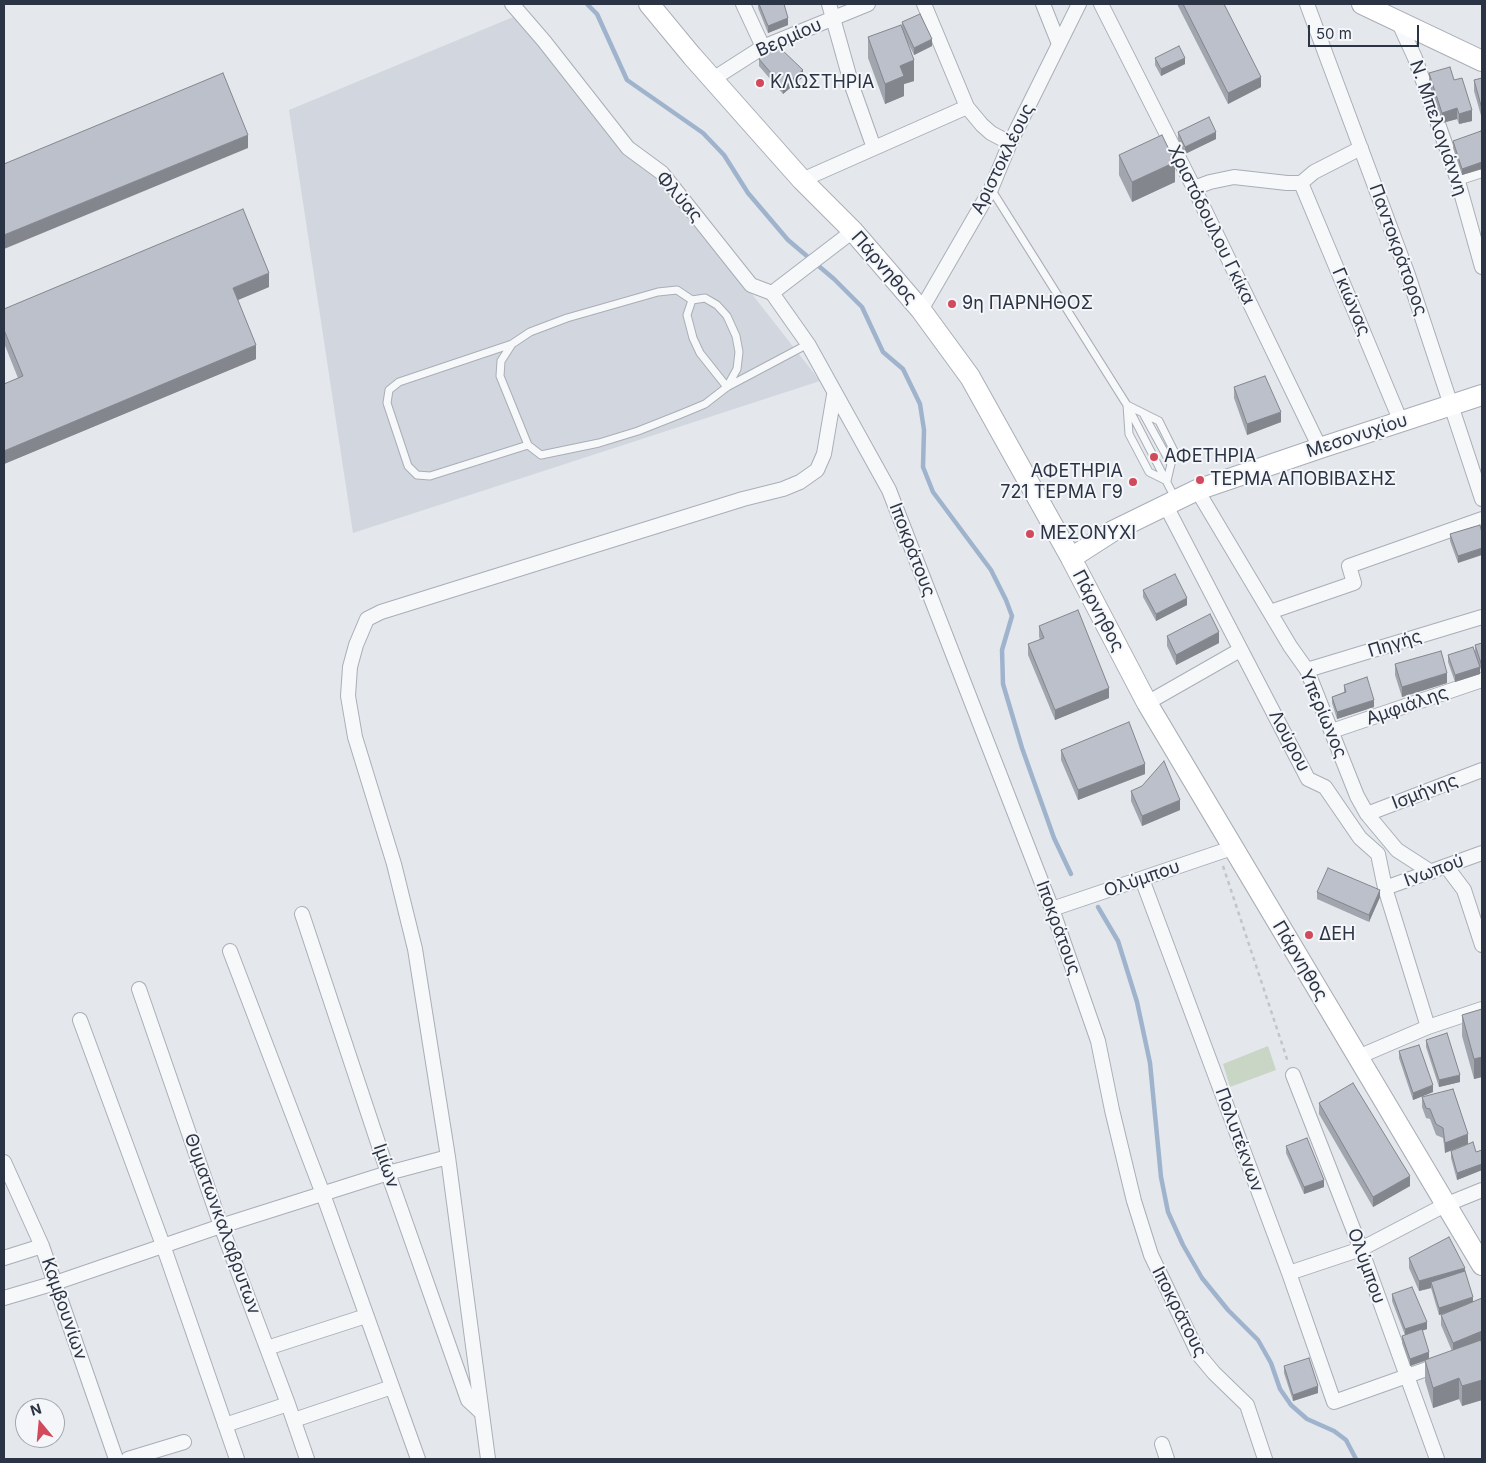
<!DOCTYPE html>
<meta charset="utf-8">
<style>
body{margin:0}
#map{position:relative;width:1486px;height:1463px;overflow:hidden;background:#e4e7ec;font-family:Inter,sans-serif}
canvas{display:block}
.frame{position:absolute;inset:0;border:5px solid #2b3445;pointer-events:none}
.north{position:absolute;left:15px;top:1398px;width:50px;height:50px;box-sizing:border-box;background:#f4f6f9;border:1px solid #a4a8b1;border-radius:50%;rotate:343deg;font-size:14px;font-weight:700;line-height:20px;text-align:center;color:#2b3445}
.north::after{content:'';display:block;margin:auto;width:18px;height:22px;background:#d1495b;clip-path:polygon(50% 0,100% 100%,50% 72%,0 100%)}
.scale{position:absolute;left:1308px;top:25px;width:111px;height:22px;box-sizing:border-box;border:2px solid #2b3445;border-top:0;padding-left:6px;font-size:15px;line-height:18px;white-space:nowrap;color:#2b3445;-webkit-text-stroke:4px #f4f6f9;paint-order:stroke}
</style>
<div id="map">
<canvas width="1486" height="1463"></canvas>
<div class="frame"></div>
<div class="north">N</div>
<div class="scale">50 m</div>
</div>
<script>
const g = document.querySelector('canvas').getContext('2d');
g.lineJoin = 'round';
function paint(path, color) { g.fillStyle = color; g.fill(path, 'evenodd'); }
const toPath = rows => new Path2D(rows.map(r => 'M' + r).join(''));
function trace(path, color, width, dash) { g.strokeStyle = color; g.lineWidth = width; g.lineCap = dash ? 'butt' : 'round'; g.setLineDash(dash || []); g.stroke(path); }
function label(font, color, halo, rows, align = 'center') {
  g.font = font + ' Inter,sans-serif'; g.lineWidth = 4; g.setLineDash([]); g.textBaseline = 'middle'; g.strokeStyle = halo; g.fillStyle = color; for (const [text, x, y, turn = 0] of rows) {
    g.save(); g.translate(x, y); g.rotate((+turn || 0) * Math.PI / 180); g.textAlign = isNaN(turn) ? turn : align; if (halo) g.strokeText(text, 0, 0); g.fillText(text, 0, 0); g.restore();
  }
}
paint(toPath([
 [518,15,662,179,820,381,353,533,289,110]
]), '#d2d6de');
paint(toPath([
 [1268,1046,1276,1070,1230,1087,1223,1064]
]), '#c9d6c5');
trace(toPath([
 [587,4,597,14,627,80,703,133,724,155,748,193,788,240,834,279,862,307,883,352,903,369,920,404,924,430,923,467,933,492,991,570,1006,600,1012,616,1002,650,1003,684,1022,748,1054,838,1071,874],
 [1098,907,1118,941,1137,1002,1150,1063,1161,1177,1168,1212,1183,1245,1202,1278,1228,1310,1258,1340,1271,1363,1280,1389,1291,1405,1307,1419,1334,1431,1346,1440,1356,1459]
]), '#9fb4cc', 4.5);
const lane = toPath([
 [991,189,1127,405,1176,500],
 [692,300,687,315,693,338,700,353,727,387],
 [512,344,399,382,389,390,387,403,408,466,417,475,430,476,528,445],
 [727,387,737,369,739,352,736,336,727,316,717,305,705,298,692,300,677,290,658,292,567,318,530,332,512,344,501,361,500,376,528,445,541,455,599,443,638,431,681,414,705,404,727,387,808,344],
 [1127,405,1159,421,1174,451,1167,481,1149,472,1129,434,1127,405],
 [1144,415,1171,464]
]);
const street = toPath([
 [512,4,544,41,628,148,662,173,751,285,772,293,808,344,889,490,1052,909,1098,1041,1112,1110,1134,1201,1151,1255,1199,1355,1214,1373,1247,1405,1265,1459],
 [743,4,763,47],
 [829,4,852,86,874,148],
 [924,4,967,107,982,125,991,133,1010,143],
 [1043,4,1059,44],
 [1101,4,1194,188,1320,448],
 [1307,4,1408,275,1482,499],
 [1398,21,1415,58,1457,178,1482,267],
 [713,79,763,47,868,4],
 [1457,178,1482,170],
 [802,180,967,107],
 [1301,183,1401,422],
 [1194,188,1210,182,1234,177,1287,183,1301,183,1314,172,1361,148],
 [772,293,853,231],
 [921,310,991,189,1010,143,1079,4],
 [1197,490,1290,646,1307,670,1357,796,1367,814,1397,850,1431,872],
 [1165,504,1308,779,1325,787,1360,838,1378,854,1385,888,1428,1027],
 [1270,612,1354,583,1349,566,1482,519],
 [1307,670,1482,617],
 [1147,703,1240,650],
 [1332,731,1482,680],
 [1367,814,1482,770],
 [1446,866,1464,890,1482,945],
 [1142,879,1289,1273,1334,1402,1441,1364],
 [1385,888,1482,853],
 [1052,909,1232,848],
 [302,914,388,1173,468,1400,481,1412],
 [230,951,323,1194,418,1459],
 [139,989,221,1226,288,1404,307,1459],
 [80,1020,163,1245,237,1459],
 [1358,1057,1428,1027,1482,1009],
 [1293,1075,1361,1249,1437,1459],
 [4,1162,42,1246,116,1459],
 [4,1258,42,1246],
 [1289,1273,1361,1249,1445,1205,1482,1190],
 [4,1298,55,1283,221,1226,388,1173,448,1157],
 [267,1348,366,1316],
 [294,1420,392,1387],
 [225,1425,288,1404],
 [1162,1444,1167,1459],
 [128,1459,184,1442],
 [488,1459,448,1157,415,949,394,864,355,737,348,696,350,667,356,645,367,619,381,612,743,499,783,489,800,482,817,470,824,454,834,395]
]);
const secondary = toPath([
 [649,4,692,56,802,180,853,231,921,310,970,377,1071,558,1147,703,1482,1265],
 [1362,4,1482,61],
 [1071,558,1113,531,1197,490,1320,448,1482,395]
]);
trace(lane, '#a9aeb7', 9);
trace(street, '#a9aeb7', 16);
trace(secondary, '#a9aeb7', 22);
trace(toPath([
 [1223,866,1288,1062]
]), '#c2c5cb', 2.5, [4, 4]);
trace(lane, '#f7f8fa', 7);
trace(street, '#f7f8fa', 14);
trace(secondary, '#fff', 20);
paint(toPath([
 [758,4,784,4,788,25,768,33,758,8],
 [1177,4,1224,4,1261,87,1228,104],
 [902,22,932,46,914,55,905,37,914,81,904,84,904,96,885,104,868,58,868,37,902,27],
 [1155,58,1185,64,1161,76,1155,65],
 [759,59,803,77,783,94,759,66],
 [1429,73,1454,80,1472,121,1459,124,1457,119,1442,123,1429,84],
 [1482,78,1482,119,1474,91,1474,80],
 [1178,132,1216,139,1185,154,1178,139],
 [1482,135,1482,169,1462,175,1453,148,1453,141],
 [1119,155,1175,182,1132,202,1119,175],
 [269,287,238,300,256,359,4,464,4,384,18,378,4,343,4,309],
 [1234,387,1281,422,1247,435,1234,398],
 [1480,525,1458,563,1450,541,1450,534],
 [1143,590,1187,605,1156,621,1143,597],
 [1039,626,1109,698,1055,720,1028,655,1028,644,1040,640,1039,636],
 [1167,636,1219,643,1176,665,1167,646],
 [1482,643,1482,673,1480,667,1480,674,1455,682,1448,662,1448,655,1475,652,1475,645],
 [1395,664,1447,683,1402,697,1395,675],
 [1344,685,1374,707,1337,719,1332,703,1332,697,1344,692],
 [1061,750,1145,774,1078,800,1061,760],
 [1131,791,1180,810,1142,826,1131,801],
 [1317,892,1380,897,1369,922,1317,899],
 [1482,1009,1482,1077,1474,1079,1462,1036,1462,1015],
 [1426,1040,1460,1082,1439,1087,1426,1047],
 [1399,1051,1433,1092,1413,1100,1399,1058],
 [1422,1097,1468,1134,1445,1153,1443,1138,1436,1135,1430,1119,1426,1118,1422,1107],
 [1319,1103,1410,1186,1373,1207,1319,1114],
 [1286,1146,1324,1187,1304,1194,1286,1153],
 [1482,1150,1482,1170,1457,1180,1451,1158,1451,1151,1476,1152],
 [1409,1258,1465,1271,1473,1301,1482,1346,1482,1400,1462,1406,1459,1399,1433,1408,1425,1381,1425,1361,1410,1366,1402,1343,1402,1336,1405,1335,1392,1301,1392,1294,1427,1329,1422,1331,1429,1359,1452,1351,1441,1325,1441,1315,1448,1312,1439,1315,1431,1288,1419,1291,1409,1268],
 [1284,1366,1318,1393,1293,1401,1284,1373]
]), '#a1a5ae');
paint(toPath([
 [788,18,788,25,768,33,768,26],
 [932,39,932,46,914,55,914,48],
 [1185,58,1185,64,1161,76,1161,69],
 [914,60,914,81,904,84,904,96,885,104,885,84,900,66],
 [803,70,803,77,783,94,783,87],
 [1261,77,1261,87,1228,104,1228,93],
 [1457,108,1457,119,1442,123,1442,113],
 [1472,110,1472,121,1459,124,1459,114],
 [1216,132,1216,139,1185,154,1185,147],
 [248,135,248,148,4,249,4,235],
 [1175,162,1175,182,1132,202,1132,182],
 [1482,162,1482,169,1462,175,1462,169],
 [269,273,269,287,233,302,233,288],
 [256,345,256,359,4,464,4,451],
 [1281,412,1281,422,1247,435,1247,424],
 [1482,548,1482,555,1458,563,1458,556],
 [1187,598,1187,605,1156,621,1156,614],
 [1219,632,1219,643,1176,665,1176,655],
 [1480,667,1480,674,1455,682,1455,675],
 [1447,673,1447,683,1402,697,1402,687],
 [1109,688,1109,698,1055,720,1055,710],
 [1374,700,1374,707,1337,719,1337,712],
 [1145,764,1145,774,1078,800,1078,790],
 [1180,800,1180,810,1142,826,1142,816],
 [1380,890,1380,897,1369,922,1369,915],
 [1482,1057,1482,1077,1474,1079,1474,1059],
 [1460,1075,1460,1082,1439,1087,1439,1080],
 [1433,1085,1433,1092,1413,1100,1413,1093],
 [1468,1134,1468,1144,1445,1153,1445,1143],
 [1482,1164,1482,1170,1457,1180,1457,1173],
 [1410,1176,1410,1186,1373,1207,1373,1197],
 [1324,1180,1324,1187,1304,1194,1304,1187],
 [1465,1268,1465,1278,1431,1282,1431,1288,1419,1291,1419,1281],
 [1473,1297,1473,1304,1439,1315,1439,1308],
 [1427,1322,1427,1329,1405,1336,1405,1329],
 [1482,1331,1482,1341,1453,1353,1453,1343],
 [1429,1352,1429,1359,1410,1366,1410,1359],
 [1459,1378,1459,1399,1433,1408,1433,1388],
 [1482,1380,1482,1400,1462,1406,1462,1386],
 [1318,1386,1318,1393,1293,1401,1293,1395]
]), '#83868d');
const building = toPath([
 [759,4,784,4,788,18,768,26,759,4],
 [1183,4,1224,4,1261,77,1228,93,1183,4],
 [920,14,932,39,914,48,902,22,920,14],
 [901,25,914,60,900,66,904,76,885,84,868,37,901,25],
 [1179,46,1185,58,1161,69,1155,58,1179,46],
 [779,47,803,70,783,87,759,59,779,47],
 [1450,67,1454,80,1462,78,1472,110,1459,114,1457,108,1442,113,1429,73,1450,67],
 [223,73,248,135,4,235,4,164,223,73],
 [1482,78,1482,109,1474,80,1482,78],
 [1209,117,1216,132,1185,147,1178,132,1209,117],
 [1481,131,1482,135,1482,162,1462,169,1453,141,1481,131],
 [1162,135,1175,162,1132,182,1119,155,1162,135],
 [243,209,269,273,233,288,256,345,4,451,4,384,23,376,4,330,4,309,243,209],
 [1265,376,1281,412,1247,424,1234,387,1265,376],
 [1480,525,1482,533,1482,548,1458,556,1450,534,1480,525],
 [1175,574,1187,598,1156,614,1143,590,1175,574],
 [1078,610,1109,688,1055,710,1028,644,1044,638,1039,626,1078,610],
 [1210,614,1219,632,1176,655,1167,636,1210,614],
 [1482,643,1482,666,1475,645,1482,643],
 [1473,647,1480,667,1455,675,1448,655,1473,647],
 [1441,651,1447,673,1402,687,1395,664,1441,651],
 [1367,677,1374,700,1337,712,1332,697,1346,692,1344,685,1367,677],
 [1129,722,1145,764,1078,790,1061,750,1129,722],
 [1164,761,1180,800,1142,816,1131,791,1142,786,1164,761],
 [1328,868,1380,890,1369,915,1317,892,1328,868],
 [1482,1009,1482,1057,1474,1059,1462,1015,1482,1009],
 [1447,1033,1460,1075,1439,1080,1426,1040,1447,1033],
 [1419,1045,1433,1085,1413,1093,1399,1051,1419,1045],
 [1353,1083,1410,1176,1373,1197,1319,1103,1353,1083],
 [1453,1089,1468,1134,1445,1143,1443,1128,1436,1124,1430,1109,1426,1108,1422,1097,1453,1089],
 [1307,1138,1324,1180,1304,1187,1286,1146,1307,1138],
 [1473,1142,1476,1152,1482,1150,1482,1164,1457,1173,1451,1151,1473,1142],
 [1449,1237,1465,1268,1419,1281,1409,1258,1449,1237],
 [1465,1271,1473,1297,1439,1308,1431,1282,1465,1271],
 [1412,1287,1427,1322,1405,1329,1392,1294,1412,1287],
 [1482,1298,1482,1331,1453,1343,1441,1315,1482,1298],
 [1422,1329,1429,1352,1410,1359,1402,1336,1422,1329],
 [1481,1340,1482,1346,1482,1380,1462,1386,1459,1378,1433,1388,1425,1360,1481,1340],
 [1309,1358,1318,1386,1293,1395,1284,1366,1309,1358]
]);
paint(building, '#bbc0ca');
trace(building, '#83868d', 1);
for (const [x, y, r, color] of [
 [760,83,5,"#d1495b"],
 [952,304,5,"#d1495b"],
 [1154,457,5,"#d1495b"],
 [1200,480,5,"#d1495b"],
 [1133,482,5,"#d1495b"],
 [1030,534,5,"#d1495b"],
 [1309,935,5,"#d1495b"]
]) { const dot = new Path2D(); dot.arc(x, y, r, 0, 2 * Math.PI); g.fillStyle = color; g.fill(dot); trace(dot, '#f4f6f9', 2); }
label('18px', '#2b3445', '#f4f6f9', [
 ["Βερμίου",789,38,-24],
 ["Ν. Μπελογιάννη",1438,128,71],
 ["Αριστοκλέους",1003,159,-64],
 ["Φλύας",679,197,49],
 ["Χριστόδουλου Γκίκα",1211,225,64],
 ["Παντοκράτορος",1398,250,70],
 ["Πάρνηθος",884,268,49],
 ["Γκιώνας",1351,302,67],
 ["Μεσονυχίου",1357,436,-18],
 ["Ιποκράτους",912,550,69],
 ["Πάρνηθος",1098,611,62],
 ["Πηγής",1395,644,-17],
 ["Αμφιάλης",1407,706,-19],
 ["Υπερίωνος",1323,714,67],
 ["Λούρου",1289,741,62],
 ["Ισμήνης",1425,792,-21],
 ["Ινωπού",1434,871,-20],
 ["Ολύμπου",1142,879,-19],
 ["Ιποκράτους",1058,928,70],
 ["Πάρνηθος",1300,961,59],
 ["Πολυτέκνων",1239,1140,70],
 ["Ιμίων",386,1166,71],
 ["Θυματωνκαλαβρυτων",222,1224,70],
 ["Ολύμπου",1366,1266,70],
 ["Καμβουνίων",64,1309,71],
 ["Ιποκράτους",1179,1312,63]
]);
label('18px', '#2b3445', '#f4f6f9', [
 ["ΚΛΩΣΤΗΡΙΑ",770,83],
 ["9η ΠΑΡΝΗΘΟΣ",962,304],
 ["ΑΦΕΤΗΡΙΑ",1164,457],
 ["ΑΦΕΤΗΡΙΑ",1123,472,"right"],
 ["721 ΤΕΡΜΑ Γ9",1123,493,"right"],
 ["ΤΕΡΜΑ ΑΠΟΒΙΒΑΣΗΣ",1210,480],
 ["ΜΕΣΟΝΥΧΙ",1040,534],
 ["ΔΕΗ",1319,935]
], 'left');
</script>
